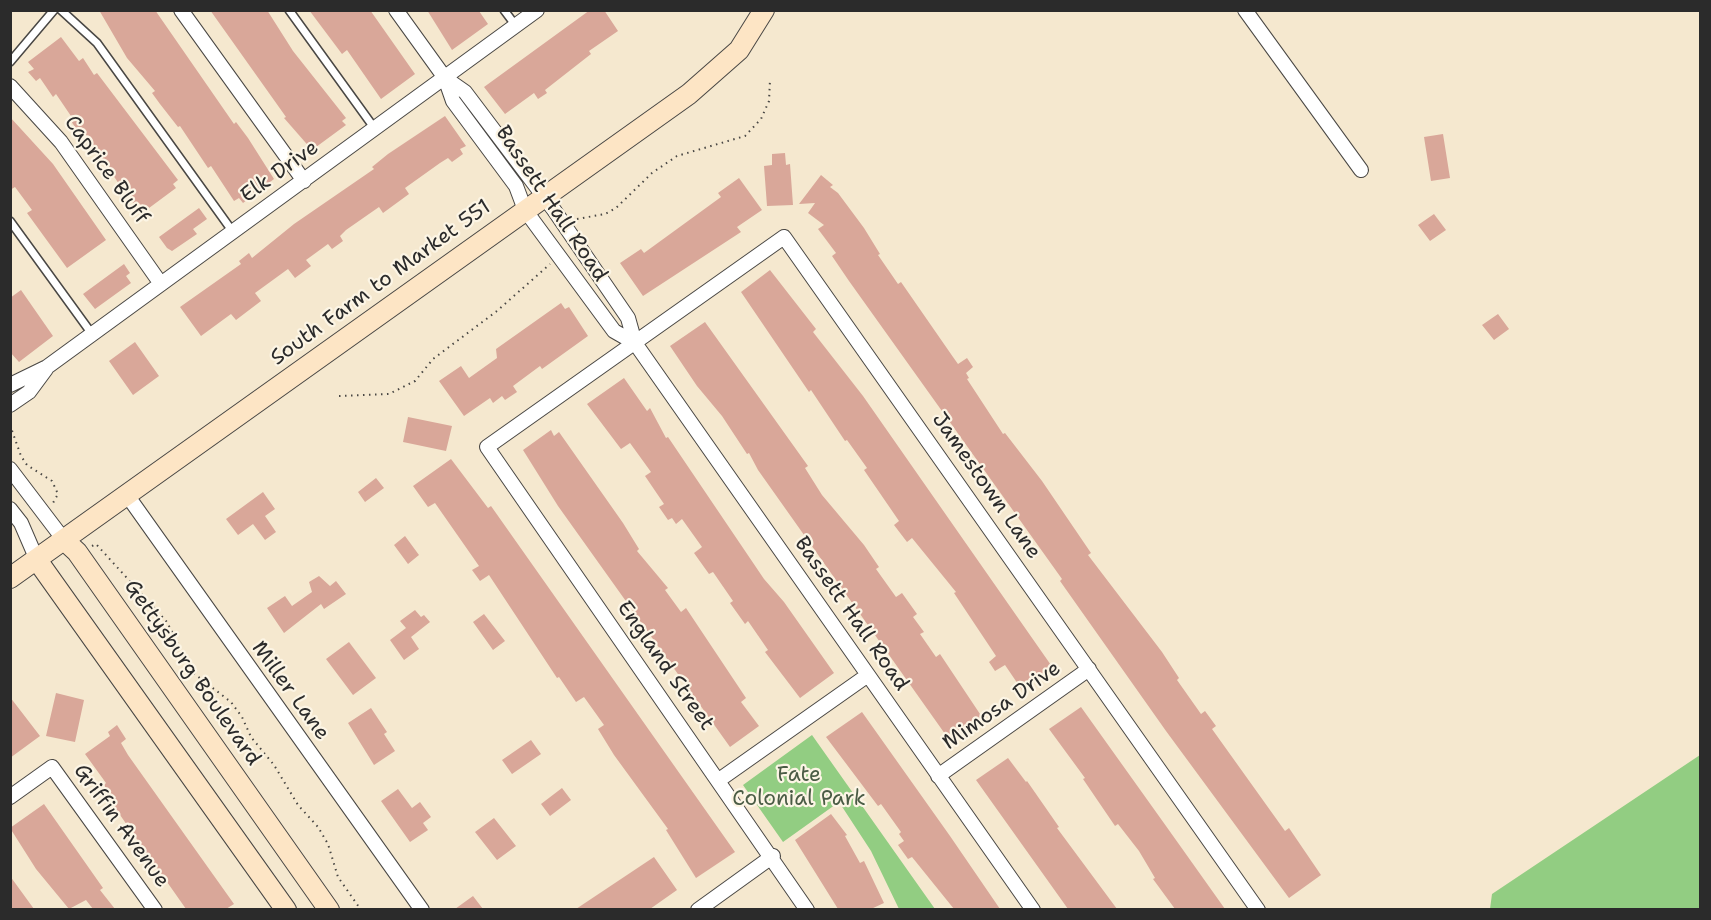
<!DOCTYPE html>
<style>
body{margin:0}
#map{position:relative;width:1711px;height:920px;overflow:hidden;background:#f5e8cf;font-family:"Shantell Sans",sans-serif}
canvas{display:block}
.frame{position:absolute;inset:0;border:12px solid #2b2b2b;pointer-events:none}
</style>
<div id="map">
<canvas width="1711" height="920"></canvas>
<div class="frame"></div>
</div>
<script>
const g = document.querySelector('canvas').getContext('2d');
g.lineJoin = 'round';
function paint(path, color) { g.fillStyle = color; g.fill(path, 'evenodd'); }
const toPath = rows => new Path2D(rows.map(r => 'M' + r).join(''));
function trace(path, color, width, dash) { g.strokeStyle = color; g.lineWidth = width; g.lineCap = dash ? 'butt' : 'round'; g.setLineDash(dash || []); g.stroke(path); }
function label(font, color, halo, rows, align = 'center') {
  g.font = font + ' "Shantell Sans",sans-serif'; g.lineWidth = 4.5; g.setLineDash([]); g.textBaseline = 'middle'; g.strokeStyle = halo; g.fillStyle = color; for (const [text, x, y, turn = 0] of rows) {
    g.save(); g.translate(x, y); g.rotate((+turn || 0) * Math.PI / 180); g.textAlign = isNaN(turn) ? turn : align; if (halo) g.strokeText(text, 0, 0); g.fillText(text, 0, 0); g.restore();
  }
}
paint(toPath([
 [812,735,935,909,899,909,871,851,839,802,783,842,743,785],
 [1700,755,1700,909,1490,909,1492,894]
]), '#92cd82');
paint(toPath([
 [99,10,155,10,234,124,236,122,248,138,274,179,243,203,239,198,234,201,211,166,208,168,180,126,178,127,160,104,152,93,155,91,127,58],
 [210,10,267,10,293,51,346,118,342,121,346,125,312,150,284,118,286,117],
 [309,10,370,10,415,74,381,99,347,50,342,54],
 [427,10,479,11,488,24,452,50],
 [590,10,604,10,618,31,589,51,591,54,545,90,547,93,538,99,534,93,505,114,484,87],
 [61,37,79,61,83,58,94,75,97,73,178,180,173,184,176,188,145,211,139,203,135,205,127,196,81,127,77,130,71,121,73,119,56,94,53,97,40,78,36,81,28,72,34,69,28,62],
 [445,116,466,146,460,149,463,154,452,162,448,158,440,163,405,188,409,194,383,213,379,207,346,230,340,236,343,241,332,249,328,244,306,260,311,266,295,278,288,269,255,293,261,301,236,320,231,314,201,336,180,307,241,264,239,261,249,253,252,258,294,224,374,169,372,167,388,154],
 [10,117,53,164,106,240,67,268,27,213,32,210,15,187,10,190],
 [1443,134,1450,178,1431,181,1424,137],
 [785,153,786,165,790,164,793,205,767,206,764,166,772,165,772,154],
 [821,175,833,185,830,187,838,193,864,228,880,254,878,255,898,284,901,282,953,357,958,364,967,358,973,367,966,373,969,378,967,379,1003,434,1005,433,1042,481,1091,553,1088,555,1162,652,1179,678,1177,680,1201,714,1205,711,1216,726,1212,729,1285,831,1289,828,1321,875,1289,898,1166,731,1060,581,1062,579,849,281,832,256,836,253,818,229,824,225,808,213,815,203,799,204],
 [739,178,762,210,737,227,741,232,643,296,620,263,641,249,644,253,721,197,718,193],
 [199,208,207,219,193,229,197,234,172,251,167,248,159,237],
 [1434,214,1446,230,1430,241,1418,225],
 [124,264,130,273,126,276,131,283,95,309,83,294],
 [770,270,816,329,813,332,863,396,1053,668,1022,690,1005,665,995,671,989,662,996,656,954,593,956,592,912,538,907,542,894,525,899,521,864,470,867,468,847,440,845,441,811,390,809,392,741,292],
 [21,290,53,336,19,362,10,352,10,298],
 [561,303,565,309,569,307,588,336,542,369,540,366,513,386,517,392,505,400,502,396,493,403,490,398,464,416,439,381,461,366,469,378,497,358,496,349],
 [1498,314,1509,329,1494,340,1482,325],
 [705,322,808,466,805,468,822,495,864,545,879,567,876,569,896,597,902,593,917,614,913,617,924,632,920,634,936,657,940,654,982,717,950,741,758,470,749,453,747,454,722,416,697,386,670,346],
 [135,342,159,376,133,395,109,361],
 [624,378,647,411,650,408,666,438,668,437,764,579,784,602,834,673,800,698,765,652,768,650,748,621,745,624,730,603,733,601,713,572,709,574,694,553,702,547,682,519,676,524,672,518,668,520,659,507,664,504,662,501,645,476,651,472,630,443,621,449,587,404],
 [408,417,452,426,446,451,403,442],
 [551,430,554,436,559,432,623,523,639,549,637,551,668,588,665,590,681,612,686,608,746,698,741,702,759,726,730,747,558,506,523,450],
 [451,459,488,508,491,506,735,852,696,878,666,830,668,829,614,755,598,729,604,725,584,697,576,702,559,677,557,678,489,575,480,581,472,570,479,566,435,503,428,507,413,486],
 [376,478,384,488,365,502,358,492],
 [263,492,275,509,265,516,276,532,265,540,253,524,238,535,226,519],
 [405,536,419,555,408,564,394,545],
 [319,576,330,586,336,581,346,594,324,609,321,604,284,633,267,608,285,596,292,606,312,592,309,582],
 [415,610,421,617,424,615,430,622,411,637,419,649,404,660,390,640,406,628,400,621],
 [484,614,505,641,493,650,473,622],
 [349,642,376,678,353,695,326,659],
 [56,693,84,700,75,742,46,736],
 [10,697,40,736,10,758],
 [1081,707,1166,826,1225,909,1175,909,1153,879,1155,878,1139,851,1118,824,1115,826,1083,779,1085,778,1049,729],
 [371,708,387,732,384,734,395,751,374,765,348,723],
 [862,712,950,836,1000,909,954,909,912,857,908,859,898,845,904,841,899,834,901,832,881,804,878,806,826,737],
 [117,725,126,739,121,743,128,755,234,904,226,909,186,909,106,795,109,793,104,785,106,783,85,754,110,736,108,732],
 [531,740,541,754,512,774,502,760],
 [1008,758,1026,782,1027,781,1059,827,1057,828,1117,909,1068,909,976,780],
 [562,788,571,800,550,816,541,804],
 [398,789,412,808,420,802,431,817,423,823,428,830,410,842,381,801],
 [44,804,103,888,100,890,115,909,93,909,86,900,69,909,36,869,10,828],
 [831,814,847,835,845,836,860,863,864,861,884,903,871,909,838,909,795,840],
 [494,818,516,846,497,860,475,832],
 [654,857,677,890,650,909,576,909],
 [10,876,34,909,10,909],
 [473,896,483,909,455,909]
]), '#d9a799');
const lane = toPath([
 [61,10,97,43,233,232],
 [289,10,375,129],
 [504,10,516,26],
 [10,62,54,10],
 [10,221,92,334]
]);
const street = toPath([
 [181,10,304,181],
 [396,10,445,78,453,101,516,186,525,210,614,331,635,343],
 [1245,10,1361,170],
 [445,78,465,92,554,210,628,318,635,343,1033,910],
 [10,86,61,142,161,284],
 [10,385,47,367,537,10],
 [10,405,29,392,46,369],
 [10,469,64,540],
 [127,495,422,910],
 [10,509,21,523,37,560],
 [938,776,1089,669],
 [719,780,868,675],
 [10,797,52,767,155,910],
 [698,910,773,856],
 [807,910,487,447,784,237,1258,910]
]);
const secondary = toPath([
 [64,540,77,552,329,910],
 [37,560,286,910],
 [10,578,689,94,739,50,764,10]
]);
trace(lane, '#494744', 10);
trace(street, '#494744', 16);
trace(secondary, '#494744', 22);
trace(toPath([
 [577,219,605,214,616,208,652,173,677,156,745,136,761,119,769,101,770,80],
 [339,396,389,394,415,381,433,359,497,311,550,264],
 [10,425,21,456,27,465,52,481,58,494,53,503],
 [92,546,96,544,167,622,192,672,231,702,242,717,251,737,274,765,298,805,318,827,328,844,338,877,361,910]
]), '#494744', 2, [1.5, 4.5]);
trace(lane, '#fff', 7);
trace(street, '#fff', 14);
trace(secondary, '#fde5c5', 20);
label('21px', '#2b2b2b', '#fcf5e5', [
 ["Caprice Bluff",106,170,54],
 ["Elk Drive",280,172,-36],
 ["Bassett Hall Road",551,204,56],
 ["South Farm to Market 551",381,283,-36],
 ["Jamestown Lane",986,486,55],
 ["Bassett Hall Road",851,614,55],
 ["England Street",665,666,55],
 ["Gettysburg Boulevard",192,673,55],
 ["Miller Lane",290,691,54],
 ["Mimosa Drive",1002,706,-35],
 ["Griffin Avenue",121,826,54]
]);
label('21px', '#4a5c45', '#fcf5e5', [
 ["Fate",799,776],
 ["Colonial Park",799,800]
]);
</script>
